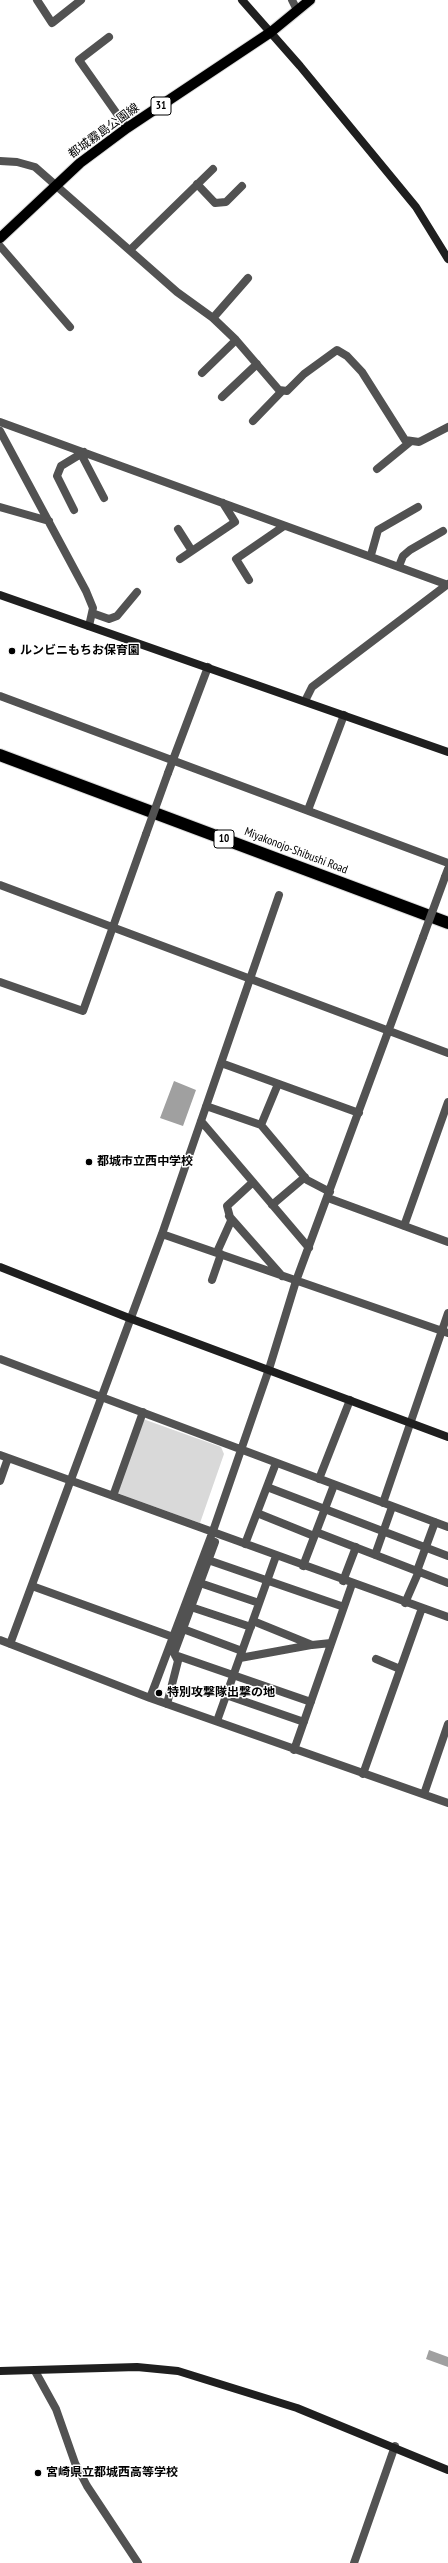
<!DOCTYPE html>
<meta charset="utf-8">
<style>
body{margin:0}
canvas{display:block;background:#fff}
</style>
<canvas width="448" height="2563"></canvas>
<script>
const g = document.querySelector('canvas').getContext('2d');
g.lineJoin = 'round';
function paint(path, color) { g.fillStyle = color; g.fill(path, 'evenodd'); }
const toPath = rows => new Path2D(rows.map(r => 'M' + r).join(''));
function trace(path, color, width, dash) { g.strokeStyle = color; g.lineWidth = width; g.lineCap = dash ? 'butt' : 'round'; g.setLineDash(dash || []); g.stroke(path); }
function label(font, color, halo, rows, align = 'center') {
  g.font = font + ' "PT Sans Narrow","Noto Sans JP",sans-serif'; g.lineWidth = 3; g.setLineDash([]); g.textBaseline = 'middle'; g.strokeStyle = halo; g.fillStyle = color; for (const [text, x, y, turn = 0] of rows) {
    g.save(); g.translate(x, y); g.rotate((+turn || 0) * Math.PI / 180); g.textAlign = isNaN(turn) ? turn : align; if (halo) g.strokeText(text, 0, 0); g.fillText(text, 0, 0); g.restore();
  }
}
paint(toPath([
 [143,1419,221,1447,224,1454,200,1523,117,1493]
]), '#d9d9d9');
paint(toPath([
 [174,1081,196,1090,183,1126,160,1118],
 [429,2350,448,2357,448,2367,426,2359]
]), '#a0a0a0');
const primary = toPath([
 [0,238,80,163,127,128,271,32,310,0]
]);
const highway = toPath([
 [0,755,448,923]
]);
trace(primary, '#dbdbdb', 12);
trace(highway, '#dbdbdb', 14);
trace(toPath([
 [37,0,52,23,81,0],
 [292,0,297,10],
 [109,37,79,60,127,128],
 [0,161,17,162,35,167,177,292,213,318,236,340,279,390,287,391,304,374,337,350,347,356,362,372,405,440,419,442,448,427],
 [197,184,215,203,226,202,242,186],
 [0,246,70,327],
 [130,250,213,169],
 [213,318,248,278],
 [202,373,236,340],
 [222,397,257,364],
 [253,421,282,391],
 [0,422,448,585],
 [0,431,86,591,93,608,89,626],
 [81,454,104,498],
 [377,469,410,442],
 [0,507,49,521],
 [74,510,57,476,61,466,84,452],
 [178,529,192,551],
 [371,555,378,530,418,507],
 [180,559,235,522,223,503],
 [399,566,403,556,410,550,443,531],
 [249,580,236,559,284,526],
 [92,613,109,619,117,616,137,592],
 [0,696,448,863],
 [305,701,312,687,448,584],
 [168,773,208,667],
 [308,810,344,715],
 [445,877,448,869],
 [0,885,448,1053],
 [0,982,83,1011,146,834],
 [221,1063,359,1113],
 [206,1106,261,1125,278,1084],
 [201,1121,253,1182],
 [261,1125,307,1180,330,1192],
 [328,1198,448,1242],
 [272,1205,305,1177],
 [229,1216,282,1276],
 [404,1226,448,1102],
 [162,1234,448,1333],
 [217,1252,231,1221,227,1206,253,1182,309,1248],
 [212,1280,221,1254],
 [0,1359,448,1527],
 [0,1455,448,1617],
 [319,1479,350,1400],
 [0,1481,8,1458],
 [267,1487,448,1556],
 [113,1496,143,1412],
 [383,1503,448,1313],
 [257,1513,314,1536],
 [316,1532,448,1583],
 [245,1544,276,1463],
 [375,1555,392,1507],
 [208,1560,344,1607],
 [303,1566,334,1485],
 [417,1571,435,1522],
 [343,1581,356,1547],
 [200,1583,259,1603],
 [32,1586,173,1637],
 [405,1603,419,1571],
 [191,1607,251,1627],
 [253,1621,312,1645,331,1643],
 [183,1629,242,1651],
 [0,1640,150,1698,448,1803],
 [10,1644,162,1234,279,895],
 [175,1655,311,1702],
 [240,1658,311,1645],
 [376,1659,400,1669],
 [226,1695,304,1722],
 [150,1698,213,1531,269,1369,296,1281,423,937],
 [167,1704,178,1661,174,1653,215,1542],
 [217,1721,276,1556],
 [294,1750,352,1584],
 [363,1774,422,1608],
 [424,1794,448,1724],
 [35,2371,56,2409,75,2463,87,2486,138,2563],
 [354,2563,395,2446]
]), '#525252', 8);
trace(toPath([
 [242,0,300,66,416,207,448,259],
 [0,595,448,752],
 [0,1267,129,1318,448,1437],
 [0,2371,137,2367,178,2371,297,2408,448,2470]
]), '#1f1f1f', 8);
trace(primary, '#000', 10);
trace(highway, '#000', 12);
trace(toPath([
 [146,834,168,773],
 [423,937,445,877]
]), '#525252', 8);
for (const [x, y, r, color] of [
 [12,651,4,"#000"],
 [89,1162,4,"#000"],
 [159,1693,4,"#000"],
 [38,2473,4,"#000"]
]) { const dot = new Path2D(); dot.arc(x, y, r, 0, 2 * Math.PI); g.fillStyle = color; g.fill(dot); trace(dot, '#fff', 1.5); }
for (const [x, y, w] of [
 [161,106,20],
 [224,839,20]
]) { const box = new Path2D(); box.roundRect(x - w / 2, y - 9, w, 18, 3); g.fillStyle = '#fff'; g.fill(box); trace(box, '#000', 1); }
label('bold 11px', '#000', null, [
 ["31",161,106],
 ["10",224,839]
]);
label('12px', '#000', '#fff', [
 ["都城霧島公園線",104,131,-36],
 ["Miyakonojo-Shibushi Road",296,851,21]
]);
label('bold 12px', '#000', '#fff', [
 ["ルンビニもちお保育園",20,651],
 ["都城市立西中学校",97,1162],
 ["特別攻撃隊出撃の地",167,1693],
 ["宮崎県立都城西高等学校",46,2473]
], 'left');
</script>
